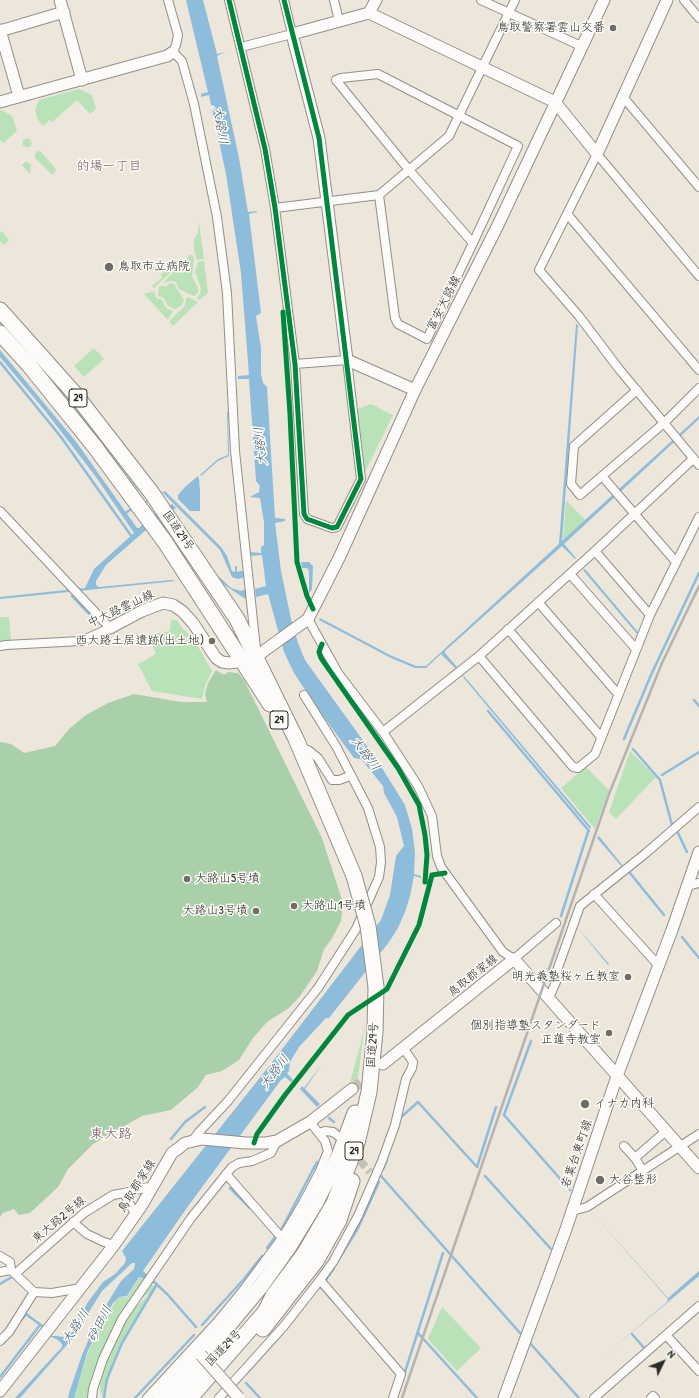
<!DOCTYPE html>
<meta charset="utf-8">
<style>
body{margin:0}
#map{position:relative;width:699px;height:1398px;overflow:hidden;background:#ede6da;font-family:"Patrick Hand",sans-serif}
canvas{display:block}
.north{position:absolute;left:643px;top:1342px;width:40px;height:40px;-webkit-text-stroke:3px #fdfcf7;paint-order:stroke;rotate:47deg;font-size:11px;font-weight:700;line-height:16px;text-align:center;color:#2b2b2b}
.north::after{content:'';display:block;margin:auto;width:14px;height:18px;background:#2b2b2b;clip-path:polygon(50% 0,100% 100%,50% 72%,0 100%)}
</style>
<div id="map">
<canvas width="699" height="1398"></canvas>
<div class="north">N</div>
</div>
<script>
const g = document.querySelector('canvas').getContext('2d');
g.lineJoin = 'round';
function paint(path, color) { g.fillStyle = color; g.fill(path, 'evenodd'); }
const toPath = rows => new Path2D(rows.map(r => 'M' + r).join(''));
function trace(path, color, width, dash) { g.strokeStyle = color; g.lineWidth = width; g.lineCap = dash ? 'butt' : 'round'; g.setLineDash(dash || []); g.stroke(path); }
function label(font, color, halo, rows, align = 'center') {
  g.font = font + ' "Patrick Hand","Klee One",sans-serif'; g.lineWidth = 3; g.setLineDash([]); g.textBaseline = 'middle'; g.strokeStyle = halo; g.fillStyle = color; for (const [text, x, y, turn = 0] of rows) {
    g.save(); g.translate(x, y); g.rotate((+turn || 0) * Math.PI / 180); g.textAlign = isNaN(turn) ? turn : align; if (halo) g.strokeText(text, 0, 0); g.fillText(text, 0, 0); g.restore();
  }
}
paint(toPath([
 [79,89,92,95,96,109,90,114,77,100,52,122,49,120,43,126,38,120,35,110,39,100],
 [2,110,12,116,17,131,3,143,0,140,0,111],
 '22.5 143a4.5 4.5 0 1 1 9 0a4.5 4.5 0 1 1-9 0Z',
 [37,151,41,152,56,169,54,174,51,174,34,157],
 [25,162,28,162,31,165,30,174,22,165],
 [199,222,204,259,197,260,194,251,194,240,198,232],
 [2,231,9,240,4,245,0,241,0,233],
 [190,255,192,255,194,258,192,276,198,288,198,293,194,296,179,289,176,282,171,281,163,283],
 [204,261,208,293,199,300,197,298,200,294,201,288,195,272,198,262],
 [172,264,174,267,170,273,154,288,152,286,163,277,161,275],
 [171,283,174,284,184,300,182,305,175,309,168,306,164,298,158,296,159,286,166,286],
 [154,291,156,298,162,300,166,308,173,311,168,320,144,294],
 [188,297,198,302,173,326,170,322,171,319,185,306,186,298],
 [0,316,69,395,141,488,136,493,0,325],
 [94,348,104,359,84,377,74,366],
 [371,404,393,415,365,472,357,409],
 [566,500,585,520,563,541],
 [0,617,9,617,11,640,0,642],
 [171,620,177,620,183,629,193,638,212,671,205,686,202,699,152,691,138,664,156,654,148,635,170,631],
 [630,751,656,777,616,819,609,812],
 [586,767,609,790,595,829,561,788],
 [365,1024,358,1077,350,1083,360,1046],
 [139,1278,146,1281,128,1308,90,1398,74,1398,89,1350,97,1334,116,1300,119,1297,127,1297],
 [151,1280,154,1282,152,1285,155,1287,121,1343,102,1398,99,1383,101,1374,110,1351,131,1311,148,1296,147,1294,135,1304],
 [442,1307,481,1348,457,1371,428,1339]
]), '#b9e2b8');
paint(toPath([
 [216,670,222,674,227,674,227,672,238,673,244,680,322,838,343,903,341,921,331,940,324,949,317,971,300,996,289,1008,267,1022,253,1038,239,1060,222,1071,206,1075,198,1087,171,1110,142,1116,93,1144,68,1169,58,1187,30,1213,19,1215,14,1209,3,1213,0,1217,0,742,11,744,24,753,55,746,69,729,86,715,108,703,134,694,181,702,207,702,205,694,208,683]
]), '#a9cfab');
paint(toPath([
 [186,0,203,0,217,54,225,52,217,56,239,158,248,212,257,211,257,212,249,214,261,313,256,316,261,348,261,374,263,383,267,387,275,518,285,519,285,521,275,523,281,571,291,619,298,643,305,660,377,760,405,805,412,829,415,852,414,874,421,876,421,878,414,876,410,896,405,912,398,928,389,942,329,1018,326,1018,299,1047,290,1062,289,1071,287,1073,293,1080,291,1082,285,1077,281,1080,186,1209,143,1271,149,1276,146,1280,139,1277,127,1296,119,1297,113,1303,88,1350,74,1398,68,1398,69,1393,82,1355,91,1334,104,1313,108,1302,121,1281,134,1269,135,1263,132,1263,102,1291,73,1338,20,1398,15,1398,62,1347,62,1344,58,1340,47,1335,64,1337,72,1331,88,1302,103,1282,115,1274,125,1263,126,1258,122,1251,270,1065,381,920,390,895,396,856,404,846,397,817,384,793,383,786,361,759,354,758,317,708,294,673,284,652,268,594,256,597,255,589,266,586,262,555,252,556,250,552,261,553,261,547,264,545,264,522,260,498,250,497,259,492,260,486,256,481,249,379,238,379,238,376,249,375,241,273,226,174,209,95,201,97,201,94,208,92],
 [576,324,578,325,562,541,699,416,699,419,564,544,576,558,575,559,562,546,445,651,445,653,457,667,455,668,441,654,426,668,415,668,391,658,319,620,320,618,390,655,416,666,426,666,559,544],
 [0,350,77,443,137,528,139,528,153,515,172,504,176,508,155,522,106,565,96,581,96,585,99,587,171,580,176,581,0,599,0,597,85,588,94,569,134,533,96,477,46,412,0,357],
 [227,412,228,412,229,456,218,461,201,476,200,475,218,459,228,455],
 [198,476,199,479,200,491,200,511,190,511,178,499,178,495,185,487],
 [165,491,221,547,227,556,232,571,235,572,235,566,237,566,237,572,245,570,246,577,238,579,232,577,220,550,163,493,140,506,140,504],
 [301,562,309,562,313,566,312,589,309,593,309,571,307,568,302,568],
 [585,569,638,632,637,634,583,570],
 [215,573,231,588,241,591,246,589,247,600,223,584],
 [464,676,591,827,590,829,463,677],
 [599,836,623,866,622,867,597,838],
 [576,926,609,964,608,965],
 [322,1064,305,1089,320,1104,317,1107,300,1089,302,1086,304,1088],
 [588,1208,668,1298,699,1271,699,1276,605,1355,667,1302,668,1299]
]), '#8ebcdb');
trace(toPath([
 [0,362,61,437,132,537],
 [124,514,133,508],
 [72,596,94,619],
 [694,700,699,706],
 [488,711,589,831],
 [624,739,651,675,699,573],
 [633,749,660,780,672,825],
 [662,775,699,752],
 [677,831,687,852],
 [630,873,664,915],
 [561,916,588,832],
 [682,937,699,958],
 [531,1041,504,1115,570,1190],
 [329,1118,334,1122],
 [399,1119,418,1102,477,1167,496,1107],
 [171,1139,185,1122,205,1107],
 [383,1169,387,1160],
 [381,1176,520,1333],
 [485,1176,551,1249],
 [230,1188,250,1208],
 [280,1232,317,1162],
 [267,1248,275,1237,274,1234],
 [336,1264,358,1228,379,1182],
 [151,1279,168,1295,196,1327],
 [325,1281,334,1268],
 [0,1284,12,1277],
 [319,1288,320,1286,332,1300],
 [21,1320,26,1314,42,1326],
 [202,1325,244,1279,262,1256],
 [418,1333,477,1398],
 [632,1334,645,1349],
 [529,1342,579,1398],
 [247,1373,282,1334],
 [404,1375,443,1253],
 [0,1377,40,1325],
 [246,1383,260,1398],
 [104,1398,107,1379,122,1343,157,1284],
 [135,1398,194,1335]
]), '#8ebcdb', 2.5);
trace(toPath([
 [352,1152,370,1172]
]), '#c6c1b7', 8, [8, 4]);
trace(toPath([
 [352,1089,375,1071]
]), '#c6c1b7', 11, [11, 5.5]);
const street = toPath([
 [168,0,178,35,176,45,173,52,182,61,194,104,217,217,227,293,235,451,256,649],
 [229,0,265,149,275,208,295,364,304,514,307,519,332,528,337,527,361,479,347,360,295,364],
 [334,0,339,21],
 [481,0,581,46],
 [684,0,699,18],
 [241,47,292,34,284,0],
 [624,98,699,187],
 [379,195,395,318,398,324,427,339,473,243,518,146,378,74,341,78,336,80,409,170,473,243],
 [275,208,379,195,449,136,515,0],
 [568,215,699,370],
 [699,276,597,154,539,270,579,316,619,369,699,465],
 [602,476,580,495,571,484,574,446,637,390],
 [0,511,110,628,81,641,6,645,0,646],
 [595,551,650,615],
 [676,562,602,476,664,423,699,388],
 [570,574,636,649],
 [538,602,618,694],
 [308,619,338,673,383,732,418,786,432,816,437,856,441,867,503,952,514,959,556,923],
 [508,629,601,737],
 [479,656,573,767,578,768,595,754,650,615,699,517],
 [383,732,479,656,595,551,693,459],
 [308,750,318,758,332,780,339,780,350,776],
 [687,886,699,883],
 [594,894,659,966],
 [549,998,556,982,555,976,580,906,646,853,699,807],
 [319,1133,325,1131,333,1132,338,1136],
 [193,1140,199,1132,228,1101,318,988,356,929,379,877,381,862,380,847,368,808,336,746,304,695],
 [624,1146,635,1158],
 [643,1171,635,1158,666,1131],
 [226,1174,282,1238],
 [124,1193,152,1186],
 [572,1211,587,1207,699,1134],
 [73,1222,87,1234,104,1242,114,1245],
 [0,1256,10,1262,11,1270],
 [0,1272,11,1270,34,1292,52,1293,81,1288],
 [15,1274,84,1213,113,1195,124,1193,135,1214],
 [320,1280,401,1374,393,1398],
 [666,1335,699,1371],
 [0,1341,9,1332,34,1292],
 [92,1398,93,1389,103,1359,122,1319,191,1218,232,1167,239,1163,252,1161,271,1153,277,1141],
 [147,1398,218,1321,245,1288,282,1238,303,1203,319,1173,328,1151,325,1141,310,1122],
 [219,1398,284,1326,320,1280,333,1262,358,1216,382,1161,395,1125,406,1079,412,1068,413,1062,404,1049],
 [594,1398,699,1306],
 [651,1398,653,1396,655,1398]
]);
const secondary = toPath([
 [60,0,82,80],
 [369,13,376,0],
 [0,30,19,96],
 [0,31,64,12],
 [0,102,167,56,173,52],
 [415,390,347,360,319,138,292,34,369,13,555,102,597,154,667,0],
 [110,628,142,611,163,603,173,605,182,611,193,623,216,658,222,662,229,663,243,661,257,656,308,619,340,556,415,390,498,225,604,0],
 [383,1064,514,959,699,1168],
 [0,1391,114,1245,142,1205,172,1153,179,1148,185,1143,202,1139,246,1143,266,1143,277,1141,310,1122,352,1089],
 [504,1398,566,1229,617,1076,672,930,699,852]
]);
const highway = toPath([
 [0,310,75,394,151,492,237,619,296,739,354,876],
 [0,333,29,365,95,447,165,542,270,704],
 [263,1329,316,1261,339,1220,352,1181],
 [176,1396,210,1362],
 [160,1398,227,1327,261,1286,288,1248,316,1202,339,1156,355,1113],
 [190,1398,265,1312,273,1296,304,1254,334,1203,357,1143,369,1092,375,1032,376,987]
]);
trace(street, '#928f89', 10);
trace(secondary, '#928f89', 13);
trace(highway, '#928f89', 17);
trace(street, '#fcfbf9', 8);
trace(secondary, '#fcfbf9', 11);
trace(highway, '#fcfbf9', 15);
trace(toPath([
 [402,1398,609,794,662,663,699,586]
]), '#b4b3b1', 2.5);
const secondaryBridge = toPath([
 [201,1355,239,1398]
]);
const highwayBridge = toPath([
 [354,876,368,926,376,987]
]);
trace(secondaryBridge, '#928f89', 13, []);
trace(highwayBridge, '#928f89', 17, []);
trace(secondaryBridge, '#fcfbf9', 11);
trace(highwayBridge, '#fcfbf9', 15);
trace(toPath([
 [229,0,265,149,275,208,295,364,304,514,307,519,332,528,337,527,361,479,360,472,319,138,284,0],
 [283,312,290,414,297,562,307,596,313,609],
 [322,644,319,652,321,658,398,768,419,805,425,835,427,855,425,882],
 [254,1143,257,1134,285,1095,348,1015,387,989,419,925,432,875,445,873]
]), '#00873e', 5);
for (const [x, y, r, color] of [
 [613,28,4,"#6f6c68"],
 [109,267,5,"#6f6c68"],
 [212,641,4,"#6f6c68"],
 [187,879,4,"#6f6c68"],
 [294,906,4,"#6f6c68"],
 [256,911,4,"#6f6c68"],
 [628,977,4,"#6f6c68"],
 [609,1033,4,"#6f6c68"],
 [585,1104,5,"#6f6c68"],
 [600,1180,5,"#6f6c68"]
]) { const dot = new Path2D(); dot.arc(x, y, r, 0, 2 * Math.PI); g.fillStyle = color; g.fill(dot); trace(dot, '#fdfcf7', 1.5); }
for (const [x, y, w] of [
 [78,398,18],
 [279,720,18],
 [354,1151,18]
]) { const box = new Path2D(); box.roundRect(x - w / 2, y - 9, w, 18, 3); g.fillStyle = '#fdfcf7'; g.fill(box); trace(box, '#2b2b2b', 1); }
label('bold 11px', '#2b2b2b', null, [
 ["29",78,398],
 ["29",279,720],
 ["29",354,1151]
]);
label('12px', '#2b2b2b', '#fdfcf7', [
 ["鳥取警察署雲山交番",605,28],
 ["鳥取市立病院",118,267,"left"],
 ["西大路土居遺跡(出土地)",204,641],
 ["大路山5号墳",195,879,"left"],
 ["大路山1号墳",302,906,"left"],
 ["大路山3号墳",248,911],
 ["明光義塾桜ヶ丘教室",620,977],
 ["個別指導塾スタンダード",601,1026],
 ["正蓮寺教室",601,1040],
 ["イナカ内科",594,1104,"left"],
 ["大谷整形",609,1180,"left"]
], 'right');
label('12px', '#2b2b2b', '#fdfcf7', [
 ["富安大路線",444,303,-63],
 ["国道29号",178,531,55],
 ["中大路雲山線",121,609,-25],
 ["鳥取郡家線",473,976,-39],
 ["国道29号",373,1045,-86],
 ["若葉台東町線",577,1154,-71],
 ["鳥取郡家線",137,1186,-58],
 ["東大路2号線",59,1220,-40],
 ["国道29号",224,1348,-46]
]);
label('italic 13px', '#425e71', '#fdfcf7', [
 ["大路川",220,125,81],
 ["大路川",261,446,-97],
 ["大路川",365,754,53],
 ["大路川",275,1072,-53],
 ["砂田川",100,1324,-63],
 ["大路川",76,1327,-57]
]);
label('13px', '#735664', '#fdfcf7', [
 ["的場一丁目",109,167]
]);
label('14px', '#735664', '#fdfcf7', [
 ["東大路",111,1134]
]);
</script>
